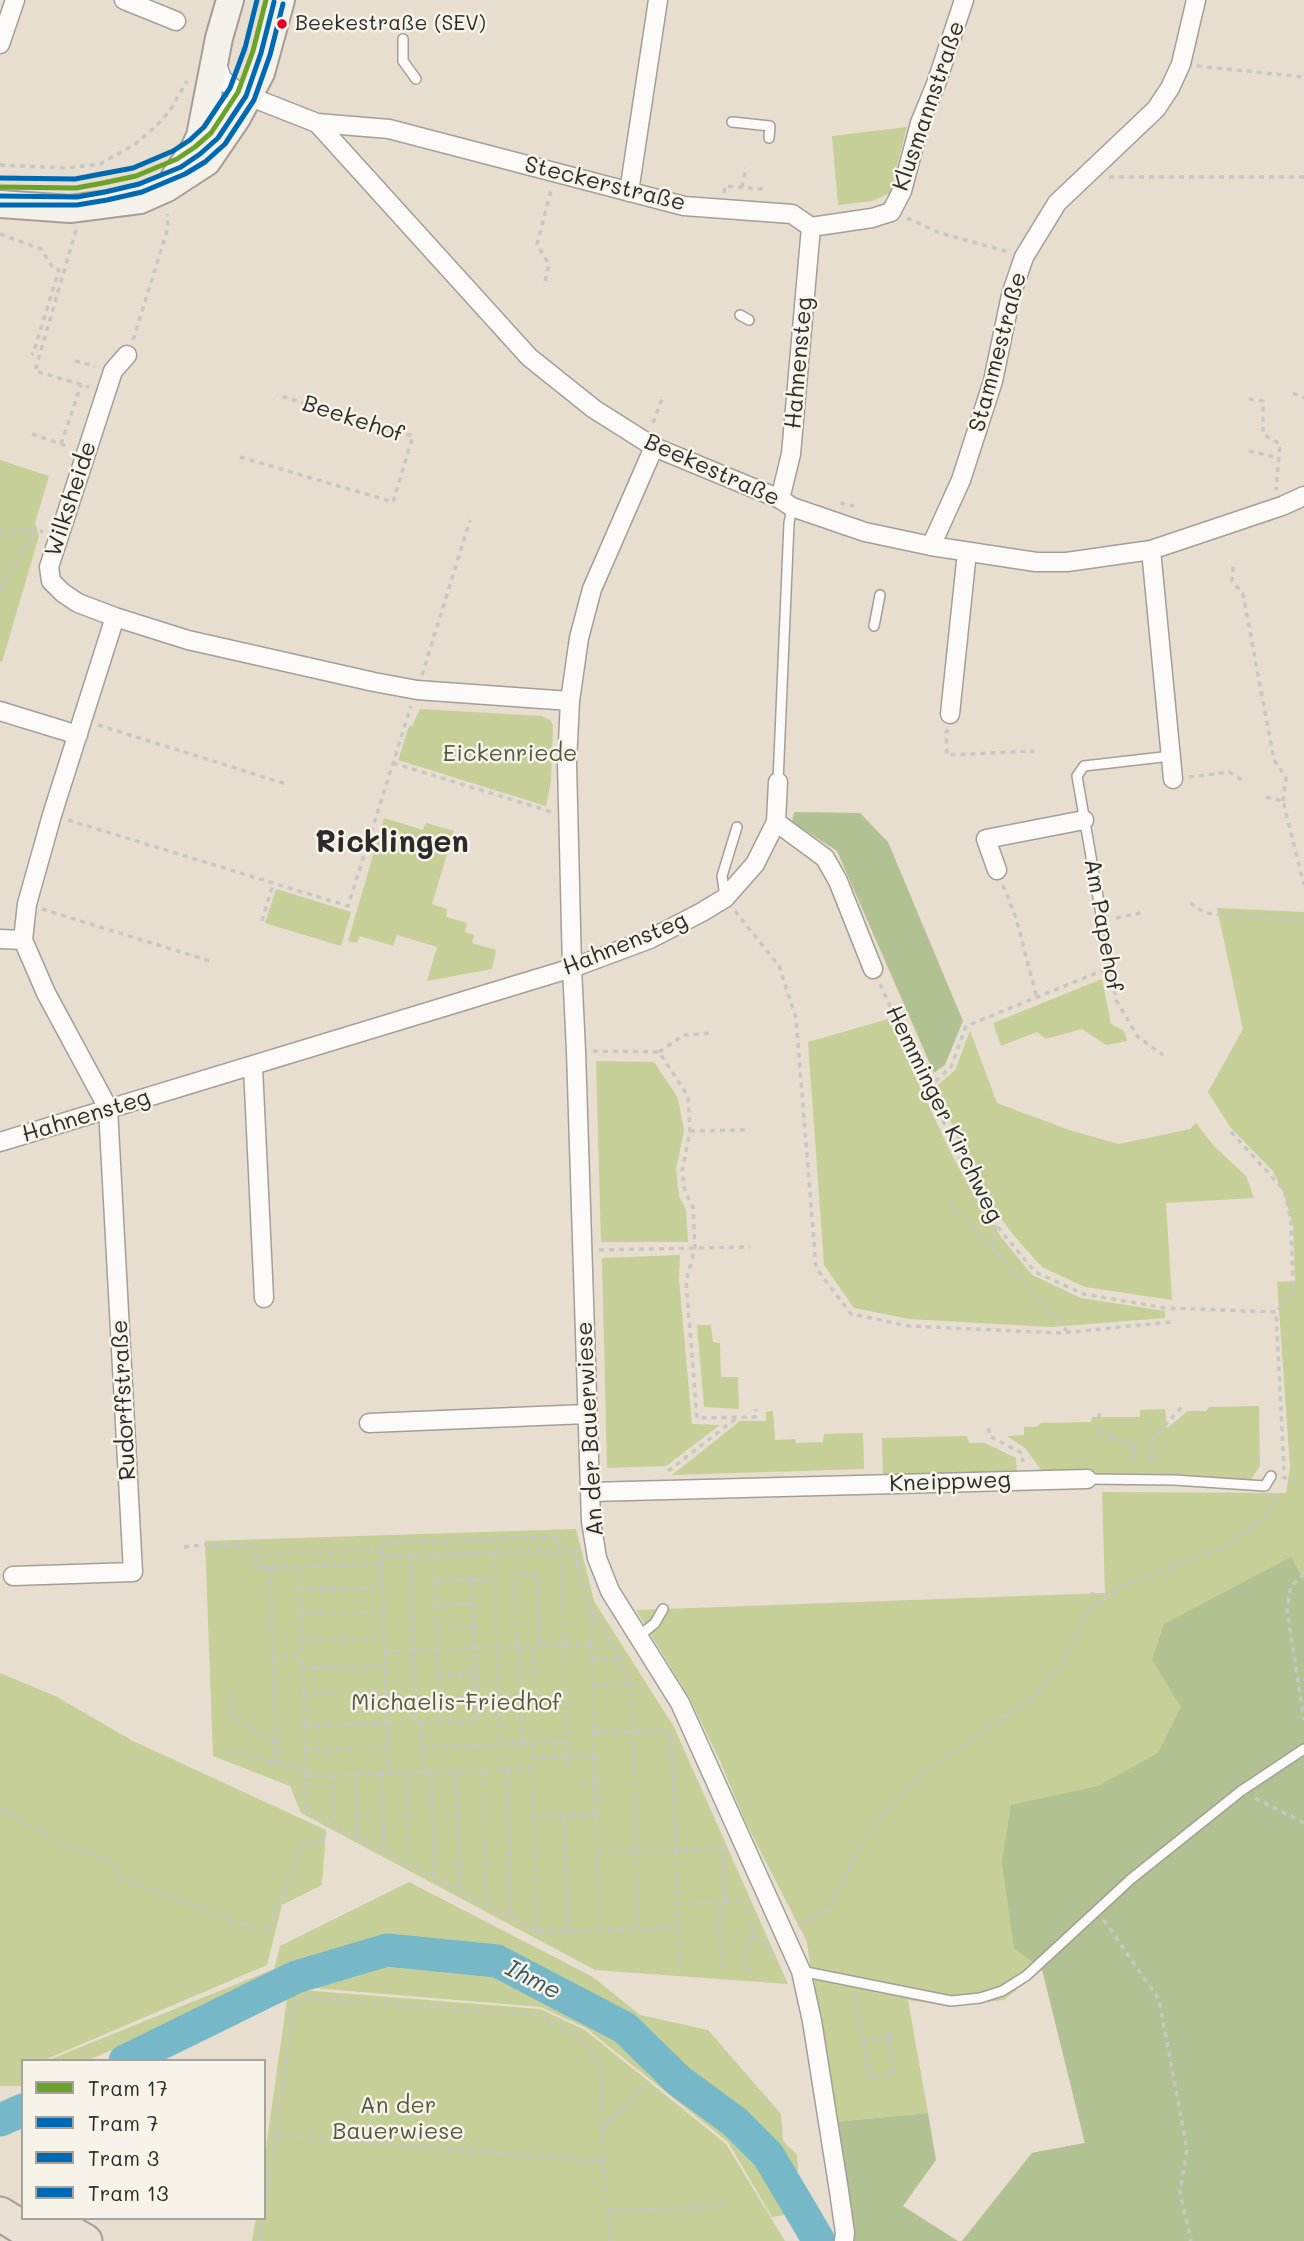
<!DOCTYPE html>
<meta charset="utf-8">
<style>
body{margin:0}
#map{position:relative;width:1304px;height:2241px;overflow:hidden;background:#e8ded0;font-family:Mali,sans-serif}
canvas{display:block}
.legend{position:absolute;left:21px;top:2059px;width:245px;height:161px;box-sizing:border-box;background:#f7f3e8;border:2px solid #a5a39c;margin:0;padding:9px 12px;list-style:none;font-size:21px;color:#2b2b2b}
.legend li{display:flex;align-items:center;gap:14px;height:35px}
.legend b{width:35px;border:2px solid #a5a39c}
</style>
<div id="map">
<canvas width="1304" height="2241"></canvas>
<ul class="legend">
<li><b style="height:9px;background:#6ba32a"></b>Tram 17</li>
<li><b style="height:9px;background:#0069b4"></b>Tram 7</li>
<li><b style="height:9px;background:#0069b4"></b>Tram 3</li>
<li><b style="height:9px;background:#0069b4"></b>Tram 13</li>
</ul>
</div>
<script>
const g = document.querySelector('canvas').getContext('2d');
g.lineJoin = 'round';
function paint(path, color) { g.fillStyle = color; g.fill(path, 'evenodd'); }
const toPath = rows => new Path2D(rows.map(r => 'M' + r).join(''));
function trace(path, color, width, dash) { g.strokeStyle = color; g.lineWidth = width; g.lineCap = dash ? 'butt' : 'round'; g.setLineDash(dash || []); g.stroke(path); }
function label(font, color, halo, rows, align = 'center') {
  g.font = font + ' Mali,sans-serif'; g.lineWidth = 5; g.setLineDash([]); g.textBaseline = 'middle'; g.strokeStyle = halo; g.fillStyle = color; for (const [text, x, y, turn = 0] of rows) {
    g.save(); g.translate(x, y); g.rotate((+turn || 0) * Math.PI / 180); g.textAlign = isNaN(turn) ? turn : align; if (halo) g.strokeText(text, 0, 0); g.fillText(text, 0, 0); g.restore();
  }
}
paint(toPath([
 [907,127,890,193,872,201,838,205,832,136],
 [0,460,49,476,35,523,39,536,2,662,0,661],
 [420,709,542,716,550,720,553,725,551,781,546,806,398,760,409,726,412,726],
 [384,818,423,830,426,823,454,831,432,904,447,909,446,917,467,923,465,932,474,935,472,943,496,950,492,969,427,981,437,947,397,935,393,946,360,936,357,943,348,941],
 [276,889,351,912,341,946,265,923],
 [1217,908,1304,912,1304,2241,962,2241,1032,2153,1085,2143,1042,1969,1004,2000,949,2006,908,2000,928,2113,835,2122,817,2017,807,1942,746,1823,720,1761,690,1699,636,1610,1105,1593,1102,1492,1286,1493,1290,1467,1277,1282,1295,1281,1293,1226,1285,1197,1273,1171,1230,1127,1208,1092,1243,1029],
 [1102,979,1111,1024,1124,1031,1127,1041,1106,1045,1082,1029,1046,1039,1037,1032,1001,1046,993,1023],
 [888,1019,950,1151,972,1192,1001,1237,1032,1275,1081,1298,1165,1311,1165,1318,1051,1327,909,1319,854,1308,824,1265,808,1042],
 [970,1031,997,1103,1069,1130,1119,1144,1190,1129,1196,1123,1214,1146,1246,1176,1254,1198,1166,1203,1172,1300,1085,1287,1042,1267,1015,1237,991,1205,966,1160,937,1086,955,1070],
 [596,1061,654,1062,678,1098,684,1131,676,1169,679,1196,686,1210,688,1242,601,1242],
 [680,1255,679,1280,692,1424,720,1425,666,1466,607,1468,602,1258],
 [697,1325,711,1325,713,1342,720,1343,721,1377,738,1377,739,1409,704,1407],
 [1259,1406,1260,1466,1250,1481,1141,1474,1044,1474,1025,1448,1007,1436,1024,1435,1024,1427,1036,1427,1041,1423,1091,1422,1092,1417,1140,1417,1140,1410,1165,1409,1167,1428,1188,1411,1206,1411,1209,1407],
 [773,1411,775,1440,795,1439,796,1443,823,1442,824,1434,863,1433,864,1469,672,1475,740,1421,766,1421,766,1412],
 [967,1436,969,1443,985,1443,1016,1458,1017,1473,883,1475,882,1438],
 [576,1529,594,1601,674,1727,788,1984,595,1970,301,1813,290,1786,213,1756,205,1541],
 [0,1673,57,1697,133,1741,326,1830,322,1885,282,1905,267,1965,42,2061,23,2061,23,2086,0,2086],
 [409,1882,593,1977,640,2015,708,2030,781,2114,783,2141,797,2155,798,2169,795,2192,770,2151,738,2119,683,2078,626,2023,499,1957,386,1945,279,1979,86,2061,46,2061,274,1969,280,1946],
 [388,1954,498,1966,624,2031,677,2083,734,2124,766,2157,797,2213,772,2217,728,2142,586,2028,541,2007,301,1987,286,1996,283,1986],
 [302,1990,540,2009,585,2030,726,2144,785,2241,252,2241,256,2218,264,2218,264,2162,287,1999]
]), '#c5cf97');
paint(toPath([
 [794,812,860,813,888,842,963,1021,945,1065,934,1073,837,851,792,822],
 [1291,1557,1304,1580,1304,2241,962,2241,1032,2153,1085,2143,1042,1969,1014,1948,1002,1862,1011,1805,1098,1786,1158,1753,1181,1707,1152,1660,1164,1624],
 [928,2113,936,2160,903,2206,958,2241,853,2241,848,2194,835,2122]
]), '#b2c191');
trace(toPath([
 [125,2061,296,1977,387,1950,497,1961,625,2028,678,2080,735,2122,768,2155,819,2241],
 [0,2120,23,2110]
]), '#77b8c8', 33);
const lane = toPath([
 [403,39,403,61,416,79],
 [732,122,770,126,769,138],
 [740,315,749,320],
 [874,626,880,595],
 [778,782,789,523,792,507],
 [725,896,722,876,737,827],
 [1102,920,1077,776,1084,766,1171,756],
 [1087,1479,1174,1480,1265,1486,1271,1476],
 [638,1637,655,1623,663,1609],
 [801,1971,951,2001,980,1998,1002,1991,1026,1976,1131,1879,1241,1791,1304,1749]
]);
const street = toPath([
 [124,0,176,21],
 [0,44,15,0],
 [215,59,222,79,238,92,317,123,529,357,594,409,654,447,780,499,792,507,865,532,931,546,1036,562,1067,562,1151,550,1282,506,1304,496],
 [317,123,389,129,684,206,792,214,811,227,872,218,891,212,902,191,920,123,936,84,964,0],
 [201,129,230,106,249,96],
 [629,192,658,0],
 [127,355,113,371,49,567,51,581,63,593,78,603,115,617,188,640,374,682,417,690,570,701],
 [654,447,592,589,579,638,570,701,567,763,572,968,576,1051,591,1521,597,1558,610,1591,680,1703,801,1971,812,2021,839,2191,845,2233,844,2241],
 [780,499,791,454,811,227],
 [931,546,961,480,993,381,1011,295,1024,257,1057,203,1156,109,1170,88,1181,64,1196,0],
 [1151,550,1173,779],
 [0,711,78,735],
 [950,714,967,552],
 [776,822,825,858,838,881,873,969],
 [997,870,986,839,1084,820],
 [0,939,23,940],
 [253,1067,264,1298],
 [0,1142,572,968,650,939,702,912,725,898,755,864,776,822,778,782],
 [369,1423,587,1414],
 [590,1492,1087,1479],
 [13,1576,133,1572,108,1108,46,993,23,940,27,904,52,815,115,617]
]);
const secondary = toPath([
 [174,178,195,147,200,136,219,38,230,0],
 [0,204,70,209,140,200,167,188,207,162,237,118,261,73,281,0]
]);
const highway = toPath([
 [0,2214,44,2241],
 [45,2218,85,2241]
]);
trace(lane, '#a49e96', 12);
trace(street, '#a49e96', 21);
trace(secondary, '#a49e96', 30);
trace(highway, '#a49e96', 37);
trace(toPath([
 [239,60,243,48],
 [1197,66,1304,77],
 [0,165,67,168,100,164,134,145,154,128,169,112,187,81],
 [1109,177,1304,177,1304,181],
 [742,187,746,167],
 [724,193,725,186,763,189],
 [907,218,940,233,1009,252],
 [76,230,35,371,89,387],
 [0,234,41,249,53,268,59,270,33,354,31,353],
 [545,281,549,265,537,244,552,187],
 [133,340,168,228,167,214],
 [75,361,95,366],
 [1293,393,1304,398],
 [1249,399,1263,401,1263,434,1280,444,1276,490],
 [653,423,663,396],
 [32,434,70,447],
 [61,444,81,385],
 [1249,451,1279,458],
 [240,457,393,502,413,436,277,395],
 [840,503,854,506],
 [0,531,35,529,43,532],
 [1233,567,1232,581,1243,594,1274,760,1286,778,1283,801],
 [0,590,35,529],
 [422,675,470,520],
 [98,725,286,784],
 [948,729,946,733,947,755,1034,751],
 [393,763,552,812],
 [1189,777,1229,772,1242,780],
 [1266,797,1283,801,1304,885],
 [68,820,348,906,411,706],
 [1003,885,1016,918,1037,998],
 [1190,903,1205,913,1304,921],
 [42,909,213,962],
 [735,911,779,966,796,1018,816,1268,851,1314,909,1326,1060,1333,1171,1322],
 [1116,918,1145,912],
 [262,921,273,884],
 [1104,931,1116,1000,1138,1037,1163,1055],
 [880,984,962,1162,996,1225,1035,1272,1084,1294,1165,1308,1276,1312,1284,1470],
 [593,1051,659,1052,688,1096,690,1131,682,1172,685,1192,693,1207,695,1248,686,1281,697,1418,756,1417,756,1409],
 [659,1052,684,1035,711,1033],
 [928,1088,951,1067,966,1026,1111,967],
 [690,1131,745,1130],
 [1231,1132,1284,1190,1291,1222,1293,1294,1276,1312],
 [950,1205,993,1248],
 [996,1225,993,1248,1067,1331],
 [599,1250,750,1247],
 [1099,1413,1099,1433,1133,1444,1134,1461],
 [989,1428,989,1436,1022,1453,1023,1462],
 [1151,1461,1152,1439,1182,1407],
 [668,1471,738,1417],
 [1282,1477,1304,1483],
 [184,1547,205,1545,256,1546,256,1568,382,1564],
 [381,1550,389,1774],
 [572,1551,578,1564],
 [494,1553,500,1744],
 [434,1555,440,1722],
 [411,1556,416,1723,477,1721,472,1580,435,1581],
 [577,1564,591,1611,620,1659,632,1684,638,1929],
 [299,1567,306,1776,533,1769],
 [264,1568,264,1553,381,1550,381,1543,559,1537,560,1551,382,1556],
 [270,1568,276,1763],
 [1304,1574,1291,1586,1287,1610,1304,1720],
 [472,1580,494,1579],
 [300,1590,382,1588],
 [1091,1592,1099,1602],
 [436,1605,472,1604],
 [591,1613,594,1756],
 [301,1614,382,1612],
 [437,1627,473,1626],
 [301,1641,383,1638],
 [517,1646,515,1573,537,1573,540,1647],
 [519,1647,521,1709,535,1708,533,1647],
 [385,1651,592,1645],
 [273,1657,302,1656],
 [592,1659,620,1659],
 [302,1668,385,1666],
 [438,1675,475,1673],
 [592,1685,632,1684],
 [230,1692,231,1718,275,1741],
 [303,1694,386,1691],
 [439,1698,475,1696],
 [499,1709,521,1709,522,1744],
 [421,1722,423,1773],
 [304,1726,387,1723],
 [594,1732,663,1730,671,1734,676,1850,727,1848],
 [422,1747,567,1742],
 [228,1750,296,1768,306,1776,306,1811,538,1932,678,1928],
 [305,1750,388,1748],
 [594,1756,596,1815,534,1817,532,1758,594,1756],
 [568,1766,560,1551,579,1550],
 [507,1770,511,1919],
 [482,1771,487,1905],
 [431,1772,434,1878],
 [456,1772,460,1891],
 [406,1773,409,1865],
 [356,1774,358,1838],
 [382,1774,384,1852],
 [333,1775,334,1826],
 [581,1784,595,1783],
 [1255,1798,1304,1823],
 [0,1809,64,1844,110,1861,119,1877,260,1931,269,1930,302,1845,325,1839],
 [596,1815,599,1930],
 [564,1816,568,1931],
 [534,1817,538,1932],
 [597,1853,676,1850,679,1967],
 [725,1902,747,1901,753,1935,745,1954,747,1967,754,1975],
 [677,1903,719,1902],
 [1104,1920,1159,2000,1187,2149,1180,2192,1191,2241],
 [798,1926,829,1909,861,1844,888,1808,919,1776,1036,1695,1064,1661,1083,1617,1099,1602,1122,1586,1226,1546,1266,1516,1277,1494],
 [753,1935,763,1940,773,1957],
 [721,1967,719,1902,725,1902,723,1850],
 [855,1993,870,2078,894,2074,889,2037,864,2042],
 [889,2037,892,2028],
 [602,2129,652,2080],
 [603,2162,276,2135,293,2008,305,1998,541,2015,587,2044,601,2068,603,2162,610,2241],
 [264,2209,276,2135],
 [608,2211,728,2206],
 [259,2241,263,2218]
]), '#c9c7c4', 3.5, [5, 5]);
trace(lane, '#fcfaf8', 9);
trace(street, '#fcfaf8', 18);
trace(secondary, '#f4f0ea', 26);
trace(highway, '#e9e1d5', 33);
trace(toPath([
 [0,187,76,188,103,183,136,176,177,159,195,147,211,133,238,92,253,51,266,0]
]), '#6ba32a', 5);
trace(toPath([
 [0,196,77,197,105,192,139,184,181,167,200,154,218,138,246,96,261,53,274,2]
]), '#0069b4', 5);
trace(toPath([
 [0,178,75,179,101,174,133,168,173,151,190,140,204,127,230,88,245,48,257,0]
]), '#0069b4', 5);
trace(toPath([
 [0,205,77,205,107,200,142,192,185,174,205,162,225,144,254,100,270,55,283,4]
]), '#0069b4', 5);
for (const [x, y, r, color] of [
 [282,24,6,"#e4002b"]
]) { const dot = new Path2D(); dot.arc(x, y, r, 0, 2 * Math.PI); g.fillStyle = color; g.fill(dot); trace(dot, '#f7f3e8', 2.5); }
label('21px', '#2b2b2b', '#f7f3e8', [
 ["Beekestraße (SEV)",295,24]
], 'left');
label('23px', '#2b2b2b', '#f7f3e8', [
 ["Klusmannstraße",929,106,-71],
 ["Steckerstraße",605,184,14],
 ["Stammestraße",998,352,-75],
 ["Hahnensteg",799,363,-85],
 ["Beekehof",353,419,18],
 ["Beekestraße",712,470,24],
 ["Wilksheide",71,499,-72],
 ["Am Papehof",1103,925,80],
 ["Hahnensteg",625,944,-22],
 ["Hemminger Kirchweg",944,1114,64],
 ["Hahnensteg",86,1116,-17],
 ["Rudorffstraße",124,1400,-93],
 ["An der Bauerwiese",590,1429,-93],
 ["Kneippweg",950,1482,-2]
]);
label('23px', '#51593e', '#f7f3e8', [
 ["Eickenriede",510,754],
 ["Michaelis-Friedhof",456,1703],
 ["An der",398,2106],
 ["Bauerwiese",398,2132]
]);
label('italic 24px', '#345661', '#f7f3e8', [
 ["Ihme",533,1980,27]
]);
label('bold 30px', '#2b2b2b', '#f7f3e8', [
 ["Ricklingen",392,843]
]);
</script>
